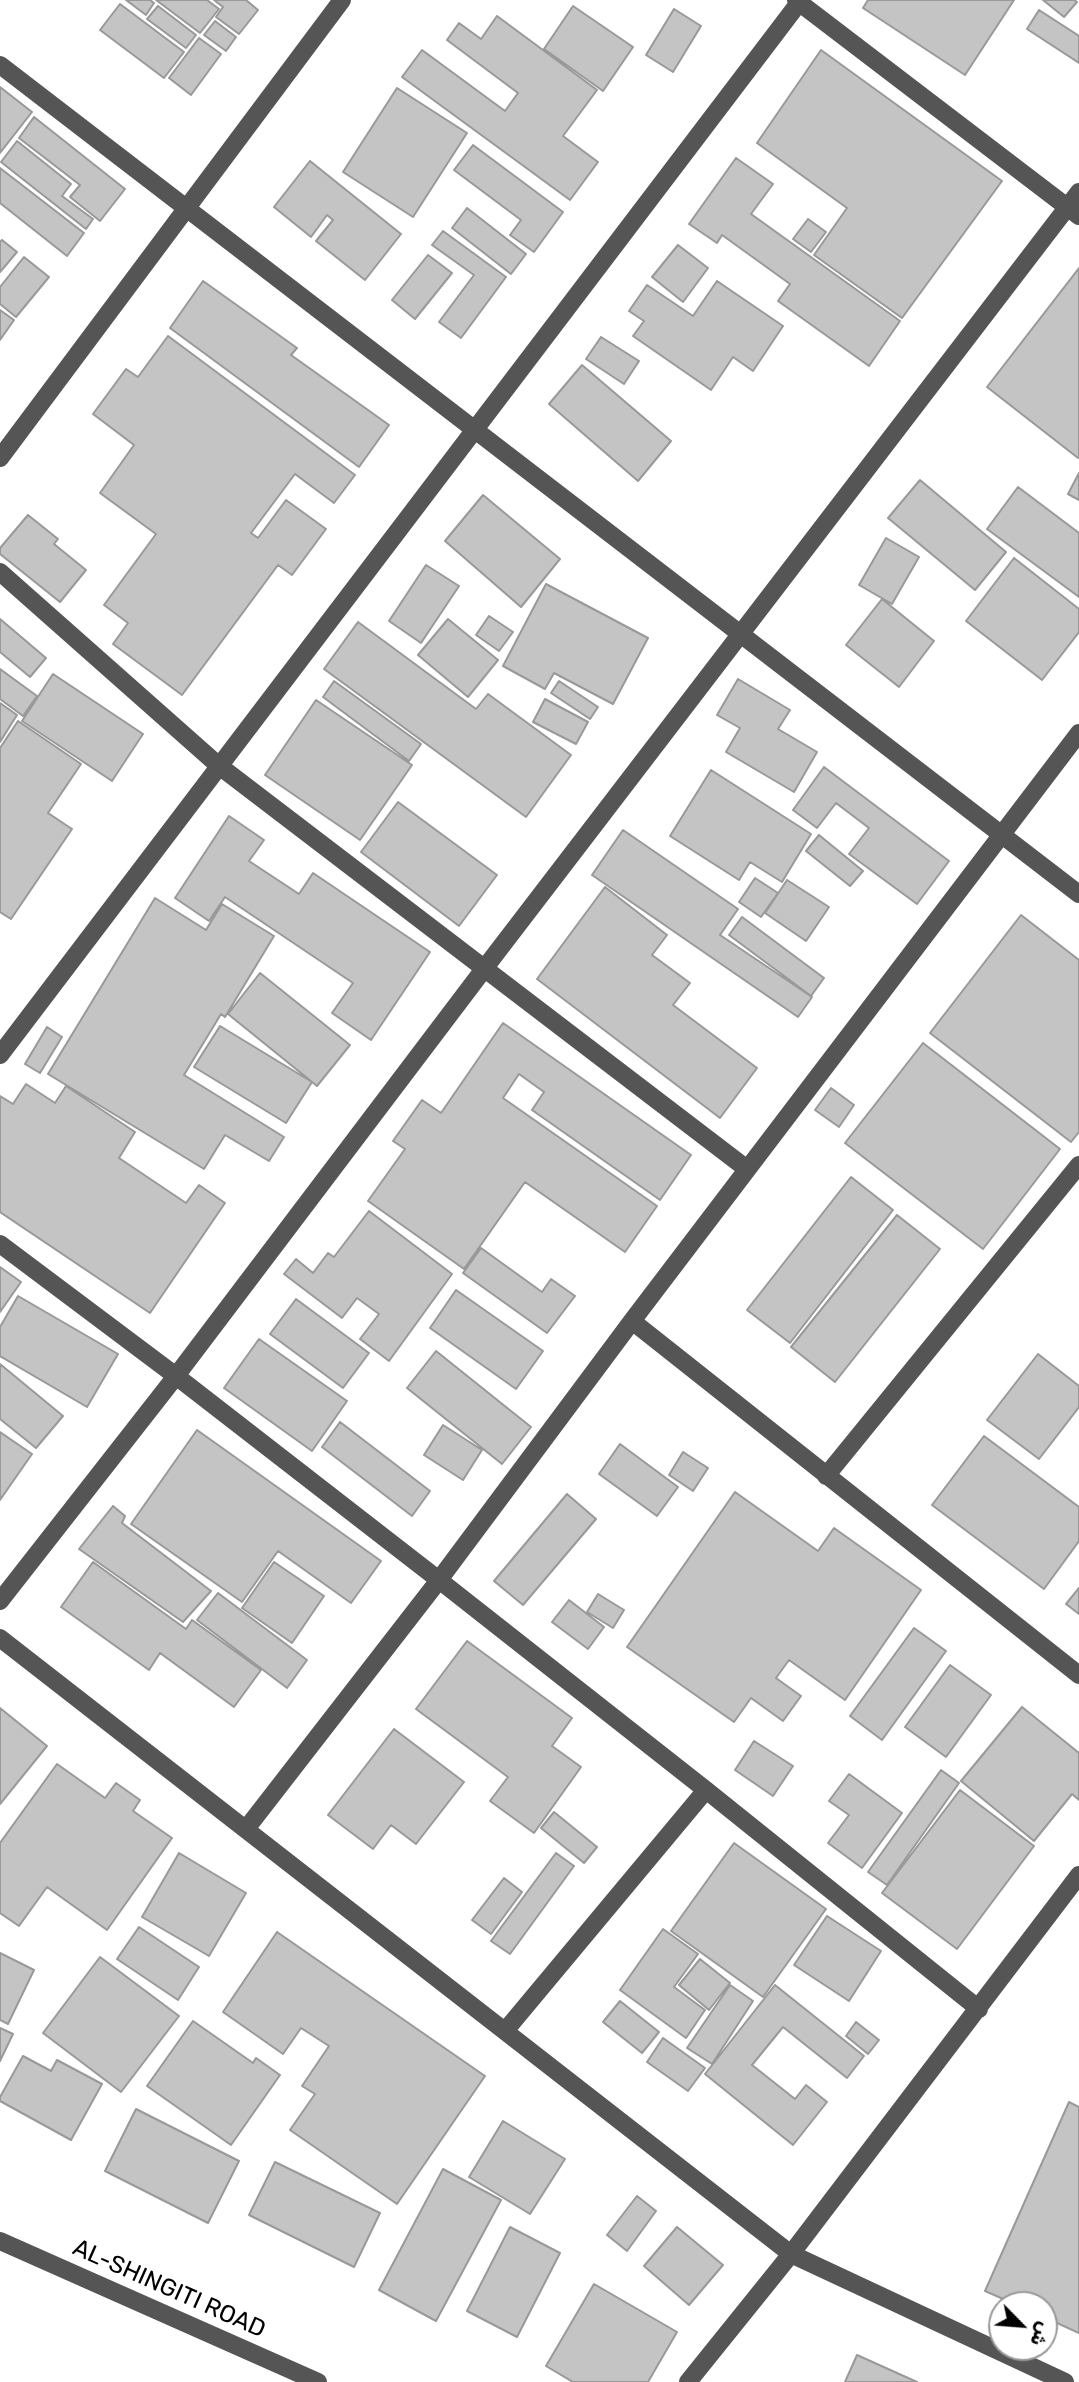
<!DOCTYPE html>
<meta charset="utf-8">
<style>
body{margin:0}
#map{position:relative;width:1079px;height:2382px;overflow:hidden;background:#fff;font-family:Rubik,Vazirmatn,sans-serif}
canvas{display:block}
.north{position:absolute;left:988px;top:2291px;width:70px;height:70px;box-sizing:border-box;background:#fff;border:2px solid #999;border-radius:50%;rotate:115deg;font-size:19px;font-weight:700;line-height:28px;text-align:center;color:#000}
.north::after{content:'';display:block;margin:auto;width:24px;height:32px;background:#000;clip-path:polygon(50% 0,100% 100%,50% 72%,0 100%)}
</style>
<div id="map">
<canvas width="1079" height="2382"></canvas>
<div class="north">ش</div>
</div>
<script>
const g = document.querySelector('canvas').getContext('2d');
g.lineJoin = 'round';
function paint(path, color) { g.fillStyle = color; g.fill(path, 'evenodd'); }
const toPath = rows => new Path2D(rows.map(r => 'M' + r).join(''));
function trace(path, color, width, dash) { g.strokeStyle = color; g.lineWidth = width; g.lineCap = dash ? 'butt' : 'round'; g.setLineDash(dash || []); g.stroke(path); }
function label(font, color, halo, rows, align = 'center') {
  g.font = font + ' Rubik,sans-serif'; g.lineWidth = 6; g.setLineDash([]); g.textBaseline = 'middle'; g.strokeStyle = halo; g.fillStyle = color; for (const [text, x, y, turn = 0] of rows) {
    g.save(); g.translate(x, y); g.rotate((+turn || 0) * Math.PI / 180); g.textAlign = isNaN(turn) ? turn : align; if (halo) g.strokeText(text, 0, 0); g.fillText(text, 0, 0); g.restore();
  }
}
const building = toPath([
 [126,0,150,0,154,3,146,15,126,0],
 [156,0,207,0,219,9,200,33,156,0],
 [214,0,246,0,258,10,239,34,216,17,223,7,214,0],
 [868,0,1014,0,965,75,863,8,868,0],
 [1043,0,1074,0,1077,2,1064,17,1043,0],
 [120,4,184,52,164,78,100,30,120,4],
 [158,6,196,35,186,48,147,19,158,6],
 [573,6,633,47,603,91,544,49,573,6],
 [674,9,701,26,673,72,646,55,674,9],
 [1039,10,1079,36,1079,63,1027,29,1039,10],
 [497,16,597,90,563,136,598,162,570,200,402,77,422,50,505,111,518,93,447,40,459,23,481,39,497,16],
 [215,21,236,37,226,51,204,35,215,21],
 [199,38,221,54,191,95,169,78,199,38],
 [821,50,1002,181,902,318,814,255,847,208,757,143,821,50],
 [0,87,32,112,0,153,0,87],
 [397,88,467,133,413,217,343,172,397,88],
 [34,117,125,189,100,221,70,197,80,185,19,138,34,117],
 [17,141,71,184,62,196,93,219,86,229,1,162,17,141],
 [473,145,563,212,534,252,510,235,521,220,454,170,473,145],
 [736,158,773,184,751,214,900,321,869,366,778,301,790,284,722,235,717,243,689,224,736,158],
 [310,161,401,234,365,280,316,241,333,220,327,215,311,237,274,207,310,161],
 [0,168,84,233,67,256,0,203,0,168],
 [467,208,526,254,511,274,452,228,467,208],
 [808,219,826,232,811,252,793,239,808,219],
 [443,231,506,277,461,338,439,322,474,275,432,245,443,231],
 [2,240,17,252,0,272,0,242,2,240],
 [678,245,708,268,683,302,652,277,678,245],
 [428,255,452,273,415,319,392,300,428,255],
 [24,257,49,277,16,317,0,304,0,287,24,257],
 [1079,268,1079,457,1078,458,987,387,1079,268],
 [203,281,297,348,291,355,389,425,359,467,170,328,203,281],
 [717,281,783,326,753,371,733,357,711,390,633,336,644,321,629,311,647,285,693,316,717,281],
 [0,310,14,320,0,340,0,310],
 [168,336,355,475,334,503,295,474,251,533,258,538,286,500,326,529,292,575,278,565,182,695,113,644,128,623,104,605,156,534,100,493,134,445,93,414,126,369,138,377,168,336],
 [601,337,639,361,624,384,586,359,601,337],
 [582,365,671,441,638,481,549,404,582,365],
 [1079,473,1079,500,1068,494,1079,473],
 [920,480,1006,552,975,590,888,518,920,480],
 [1018,487,1079,533,1079,597,987,529,1018,487],
 [483,495,560,559,521,607,445,541,483,495],
 [28,515,58,539,54,544,86,570,60,602,0,554,0,548,28,515],
 [886,538,919,557,892,604,859,585,886,538],
 [1014,558,1079,609,1079,632,1042,680,966,621,1014,558],
 [426,565,459,586,421,643,389,621,426,565],
 [546,584,648,638,613,704,554,673,545,689,503,666,546,584],
 [882,599,934,641,899,687,846,645,882,599],
 [489,616,513,632,499,651,476,635,489,616],
 [0,619,46,658,30,677,0,652,0,619],
 [448,619,498,660,468,697,418,655,448,619],
 [358,622,476,709,488,694,571,755,526,817,324,669,358,622],
 [0,669,37,696,23,716,0,699,0,669],
 [53,674,143,734,112,781,22,721,53,674],
 [738,679,790,710,778,729,817,752,794,792,726,752,740,728,717,715,738,679],
 [334,681,421,744,409,761,323,697,334,681],
 [559,681,598,707,590,719,551,693,559,681],
 [545,699,588,722,576,744,533,722,545,699],
 [316,700,412,765,360,840,265,775,316,700],
 [0,703,17,715,0,742,0,703],
 [18,721,81,764,48,813,72,829,11,919,0,912,0,748,18,721],
 [824,767,949,861,917,904,849,854,869,828,836,803,817,828,793,810,824,767],
 [711,770,811,834,782,882,750,862,739,880,670,836,711,770],
 [398,802,497,875,459,926,361,852,398,802],
 [229,816,264,840,249,861,299,894,313,873,430,952,371,1040,332,1013,353,983,225,897,209,921,175,898,229,816],
 [623,830,738,909,720,935,812,997,798,1017,592,875,623,830],
 [819,835,863,871,850,886,806,851,819,835],
 [755,878,778,893,761,917,739,902,755,878],
 [787,880,829,907,806,941,765,913,787,880],
 [605,887,667,935,652,955,690,983,673,1005,757,1068,720,1118,537,979,605,887],
 [155,898,206,930,222,904,274,936,225,1017,221,1014,184,1075,284,1137,269,1161,225,1135,204,1169,48,1074,155,898],
 [1021,915,1079,960,1079,1132,1071,1142,930,1033,1021,915],
 [742,917,824,978,811,996,729,935,742,917],
 [260,973,350,1045,317,1086,228,1014,260,973],
 [503,1023,691,1155,660,1200,532,1110,544,1092,519,1074,503,1098,657,1206,625,1252,525,1182,464,1269,368,1201,405,1149,393,1141,422,1100,441,1113,503,1023],
 [220,1026,312,1082,286,1123,194,1067,220,1026],
 [47,1027,62,1037,40,1073,25,1064,47,1027],
 [923,1043,1060,1149,983,1249,845,1143,923,1043],
 [26,1084,55,1103,66,1086,135,1132,119,1158,186,1203,199,1185,225,1203,150,1313,0,1212,0,1096,13,1104,26,1084],
 [831,1088,854,1105,839,1127,815,1110,831,1088],
 [851,1177,893,1210,790,1343,747,1310,851,1177],
 [369,1211,452,1274,389,1361,360,1339,379,1314,357,1298,342,1318,284,1274,296,1259,313,1273,328,1253,334,1257,369,1211],
 [897,1215,940,1249,835,1382,791,1347,897,1215],
 [481,1248,542,1292,551,1279,575,1296,547,1333,463,1273,481,1248],
 [0,1267,21,1282,0,1312,0,1267],
 [456,1290,543,1351,516,1389,430,1328,456,1290],
 [18,1296,118,1354,87,1407,0,1356,0,1327,18,1296],
 [296,1299,369,1353,343,1388,270,1334,296,1299],
 [259,1339,347,1401,312,1451,224,1388,259,1339],
 [436,1351,531,1427,502,1464,407,1388,436,1351],
 [1038,1354,1079,1386,1079,1407,1039,1459,987,1420,1038,1354],
 [0,1364,63,1416,36,1448,0,1419,0,1364],
 [340,1422,430,1491,412,1516,322,1447,340,1422],
 [443,1425,482,1450,463,1480,424,1455,443,1425],
 [197,1430,381,1561,351,1603,278,1551,242,1602,131,1524,197,1430],
 [0,1432,32,1454,0,1500,0,1432],
 [984,1436,1079,1507,1079,1541,1044,1589,932,1505,984,1436],
 [620,1444,678,1487,657,1516,599,1474,620,1444],
 [683,1452,708,1468,693,1491,669,1475,683,1452],
 [735,1492,818,1551,834,1528,921,1590,845,1700,789,1660,776,1678,801,1696,783,1721,751,1698,734,1722,627,1647,735,1492],
 [567,1494,596,1519,523,1605,494,1581,567,1494],
 [113,1506,125,1516,122,1523,211,1591,183,1622,79,1549,113,1506],
 [93,1562,186,1629,192,1620,261,1670,234,1707,160,1653,149,1670,61,1607,93,1562],
 [274,1562,324,1596,292,1643,242,1608,274,1562],
 [1079,1588,1079,1614,1066,1604,1079,1588],
 [218,1593,307,1660,287,1688,197,1620,218,1593],
 [598,1594,624,1610,613,1628,587,1612,598,1594],
 [569,1600,604,1627,588,1649,552,1622,569,1600],
 [914,1628,946,1651,882,1740,850,1716,914,1628],
 [467,1641,572,1718,552,1746,581,1767,534,1833,490,1801,508,1777,416,1709,467,1641],
 [950,1665,991,1695,946,1757,905,1727,950,1665],
 [1022,1707,1079,1753,1079,1800,1072,1794,1034,1841,961,1781,1022,1707],
 [0,1708,47,1746,0,1804,0,1708],
 [394,1729,464,1782,416,1844,391,1825,373,1849,328,1815,394,1729],
 [754,1741,793,1766,773,1796,735,1770,754,1741],
 [57,1764,105,1798,116,1783,140,1800,133,1811,172,1838,107,1930,47,1887,19,1926,0,1913,0,1843,57,1764],
 [941,1770,959,1783,887,1885,868,1872,941,1770],
 [849,1774,902,1813,862,1868,828,1843,849,1815,829,1801,849,1774],
 [960,1790,1034,1846,957,1949,882,1893,960,1790],
 [554,1812,597,1847,584,1863,541,1828,554,1812],
 [734,1843,826,1909,763,1997,671,1931,734,1843],
 [179,1853,246,1893,209,1956,142,1917,179,1853],
 [556,1853,574,1866,510,1954,491,1941,556,1853],
 [504,1878,522,1892,491,1934,472,1920,504,1878],
 [827,1916,881,1951,849,2001,794,1965,827,1916],
 [139,1927,199,1967,178,2000,117,1959,139,1927],
 [663,1929,698,1954,674,1987,705,2010,686,2038,620,1990,663,1929],
 [277,1932,485,2076,397,2204,290,2130,315,2094,302,2086,329,2046,301,2028,283,2054,223,2012,277,1932],
 [0,1953,34,1970,8,2024,0,2020,0,1953],
 [100,1957,179,2016,121,2092,43,2033,100,1957],
 [700,1959,730,1983,709,2010,679,1985,700,1959],
 [730,1985,753,2001,712,2064,687,2048,730,1985],
 [775,1985,864,2056,847,2078,783,2027,752,2065,795,2099,806,2085,827,2102,793,2145,705,2074,775,1985],
 [620,2001,659,2032,642,2053,603,2022,620,2001],
 [193,2021,253,2063,256,2058,280,2075,231,2145,147,2086,193,2021],
 [856,2022,879,2040,868,2054,846,2036,856,2022],
 [0,2028,13,2034,0,2061,0,2028],
 [663,2038,705,2068,688,2091,647,2062,663,2038],
 [23,2056,51,2071,57,2060,102,2084,71,2140,0,2101,0,2097,23,2056],
 [1069,2102,1079,2107,1079,2333,1044,2317,1044,2305,1017,2305,985,2291,1069,2102],
 [136,2109,239,2161,208,2223,105,2171,136,2109],
 [503,2121,565,2159,530,2214,469,2177,503,2121],
 [275,2162,380,2213,354,2267,249,2215,275,2162],
 [443,2169,501,2200,436,2321,379,2290,443,2169],
 [637,2196,656,2211,627,2251,607,2235,637,2196],
 [510,2227,560,2253,517,2337,467,2311,510,2227],
 [677,2227,723,2265,689,2305,644,2266,677,2227],
 [594,2284,677,2332,648,2382,573,2382,546,2366,594,2284],
 [857,2355,917,2382,845,2382,857,2355]
]);
paint(building, '#c4c4c4');
trace(building, '#999', 2);
trace(toPath([
 [796,0,1079,216],
 [0,65,1079,894],
 [0,458,342,0],
 [0,572,218,765,747,1169],
 [0,1055,801,0],
 [0,1244,176,1376,439,1580,706,1790,979,2009],
 [632,1321,1079,1675],
 [826,1476,1079,1165],
 [0,1601,176,1376,484,969,1079,192],
 [0,1638,791,2254,1065,2382],
 [246,1829,439,1580,632,1321,1079,733],
 [505,2031,706,1790],
 [0,2241,318,2382],
 [688,2382,791,2254,1079,1875]
]), '#555', 18);
label('24px', '#000', '#fff', [
 ["AL-SHINGITI ROAD",169,2289,24]
]);
</script>
